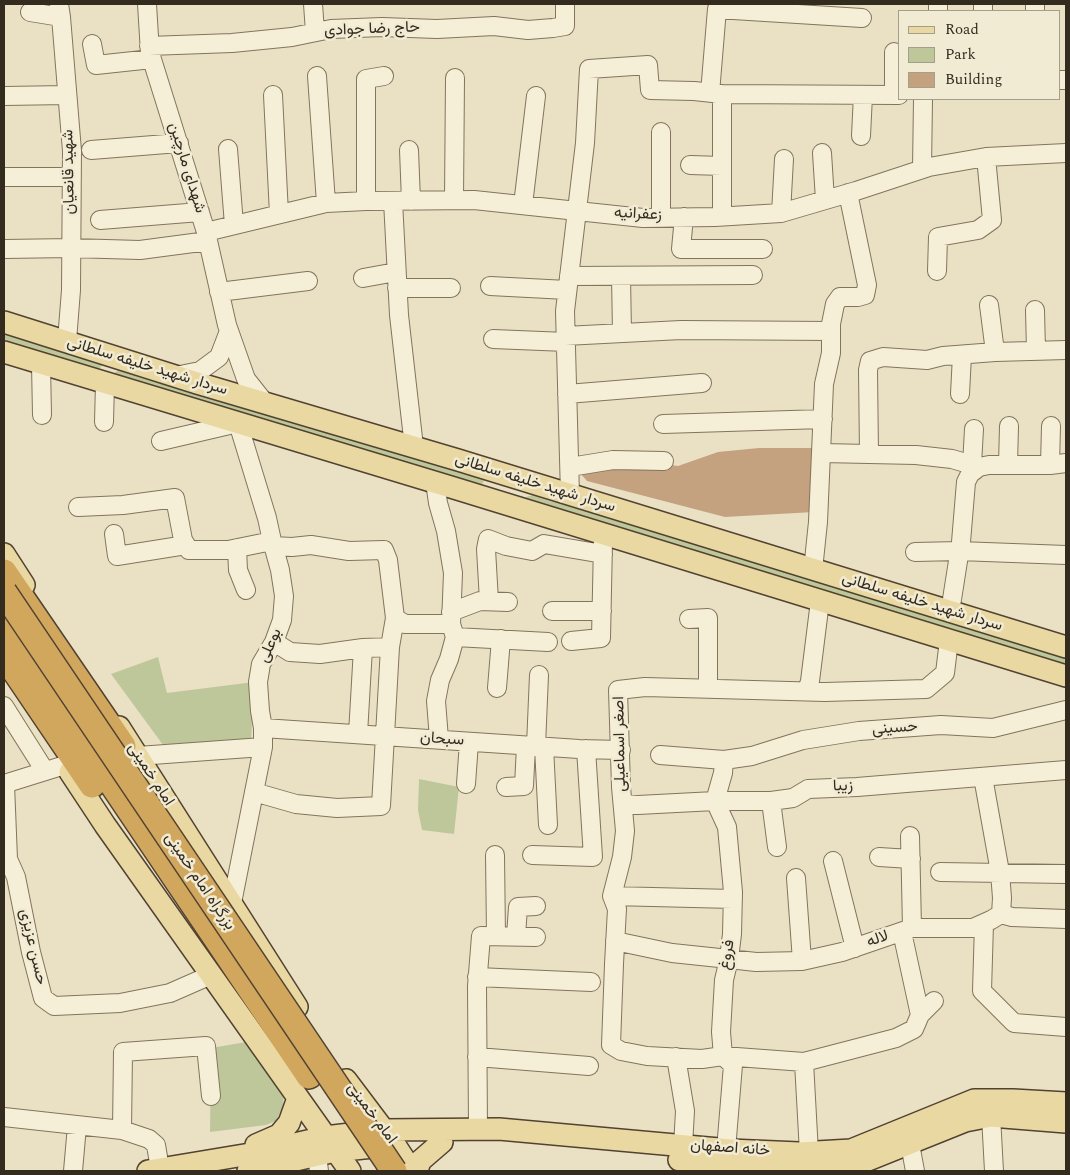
<!DOCTYPE html>
<meta charset="utf-8">
<style>
body{margin:0}
#map{position:relative;width:1070px;height:1175px;overflow:hidden;background:#eae1c5;font-family:Spectral,serif}
canvas{display:block}
.frame{position:absolute;inset:0;border:5px solid #342b1f;pointer-events:none}
.legend{position:absolute;left:898px;top:10px;width:162px;height:90px;box-sizing:border-box;background:#f2ebd4;border:1px solid #a69e8c;margin:0;padding:6px 9px;list-style:none;font-size:15px;color:#342b1f}
.legend li{display:flex;align-items:center;gap:10px;height:25px}
.legend b{width:25px;border:1px solid #a69e8c}
</style>
<div id="map">
<canvas width="1070" height="1175"></canvas>
<div class="frame"></div>
<ul class="legend">
<li><b style="height:6px;background:#e9d8a1"></b>Road</li>
<li><b style="height:14px;background:#bec79a"></b>Park</li>
<li><b style="height:14px;background:#c4a17f"></b>Building</li>
</ul>
</div>
<script>
const g = document.querySelector('canvas').getContext('2d');
g.lineJoin = 'round';
function paint(path, color) { g.fillStyle = color; g.fill(path, 'evenodd'); }
const toPath = rows => new Path2D(rows.map(r => 'M' + r).join(''));
function trace(path, color, width, dash) { g.strokeStyle = color; g.lineWidth = width; g.lineCap = dash ? 'butt' : 'round'; g.setLineDash(dash || []); g.stroke(path); }
function label(font, color, halo, rows, align = 'center') {
  g.font = font + ' Spectral,Vazirmatn,serif'; g.lineWidth = 5; g.setLineDash([]); g.textBaseline = 'middle'; g.strokeStyle = halo; g.fillStyle = color; for (const [text, x, y, turn = 0] of rows) {
    g.save(); g.translate(x, y); g.rotate((+turn || 0) * Math.PI / 180); g.textAlign = isNaN(turn) ? turn : align; if (halo) g.strokeText(text, 0, 0); g.fillText(text, 0, 0); g.restore();
  }
}
paint(toPath([
 [4,329,106,361,99,369,98,377,4,347],
 [119,370,141,378,480,473,484,481,480,487,113,380,114,373],
 [533,495,549,501,592,511,1066,654,1066,672,524,501,526,497],
 [158,657,167,693,254,682,251,742,166,749,111,674],
 [419,779,459,787,454,834,422,830,418,810],
 [252,1041,284,1089,283,1106,276,1121,266,1125,210,1132,211,1048]
]), '#bec79a');
paint(toPath([
 [759,448,815,448,814,512,725,517,587,481,580,473,643,461,678,466,718,452]
]), '#c4a17f');
const minor = toPath([
 [59,4,61,17,72,151,71,290,67,341],
 [147,4,150,53,206,232,227,325,246,379,265,403],
 [313,4,315,32],
 [938,11,938,4],
 [983,11,983,4],
 [1035,11,1035,4],
 [30,12,61,17],
 [92,44,96,65,152,59],
 [149,46,232,43,292,37,331,29,382,27,437,29,494,26,528,30,553,28,565,26,565,4],
 [317,76,326,203],
 [1059,80,1066,80],
 [710,93,717,9,862,18],
 [722,94,722,216],
 [273,95,279,214],
 [894,95,894,52],
 [4,96,67,95],
 [861,136,863,95],
 [228,149,234,225],
 [91,150,179,143],
 [409,150,411,201],
 [822,153,825,200],
 [690,165,722,166],
 [922,169,923,99],
 [4,177,71,177],
 [454,200,455,78],
 [366,201,366,79,384,76],
 [393,201,399,315,414,447],
 [523,205,536,96],
 [781,213,784,159],
 [661,217,661,132],
 [684,217,681,249,763,249],
 [100,220,200,212],
 [206,232,326,203,366,201,474,200,643,218,715,217,781,213,856,191,929,167,986,157,1066,153],
 [4,249,71,248,140,250,208,241],
 [937,271,938,237,978,230,992,220,986,157],
 [569,276,753,275],
 [621,276,622,333],
 [363,278,396,272],
 [490,286,567,290],
 [397,288,451,288],
 [219,292,308,281],
 [989,305,995,352],
 [1035,310,1036,351],
 [565,336,681,330,831,331],
 [493,339,566,342],
 [41,364,42,415],
 [175,376,200,371,219,357,229,331],
 [567,394,702,383],
 [960,394,962,355],
 [104,422,105,383],
 [663,424,823,419],
 [161,441,238,423,267,518,272,541,280,570,284,596,282,620,274,642,261,664,258,682,260,711,263,728,263,747,232,903],
 [822,453,916,455,952,459,979,467],
 [869,454,868,370,870,361,883,357,927,360,943,356,995,352,1066,350],
 [972,465,974,429],
 [1008,465,1009,426],
 [1050,465,1051,426],
 [570,467,613,460,664,461],
 [435,482,438,503,446,531,453,573,451,624,455,637,449,659,440,680,436,701,439,739],
 [570,495,565,311,585,143,589,69,648,65,650,90,694,91,722,94,899,95],
 [78,507,123,505,175,498,183,540,189,550,228,550,272,541],
 [114,534,117,556,186,545],
 [273,546,292,547,311,545,349,551,384,550,388,560,395,618,405,624,451,624],
 [237,548,238,570,246,590],
 [915,552,959,551,1066,555],
 [813,570,818,522,824,384,831,353,831,324,835,304,840,297,858,297,865,295,867,285,848,193],
 [489,601,486,549,488,539,506,546,532,551,544,544,603,554],
 [552,611,602,611],
 [451,612,480,601,508,602],
 [950,612,961,542,966,482,970,474,979,467,989,465,1050,465,1066,463],
 [689,619,708,618,708,688],
 [455,637,548,642],
 [571,641,601,638,603,542],
 [274,642,290,652,320,654,363,648,390,647],
 [497,688,501,639],
 [807,691,810,681,820,601],
 [4,706,45,771],
 [263,728,579,749,621,750],
 [358,734,363,648],
 [536,746,539,675],
 [544,747,548,825],
 [660,755,724,760,752,756,803,740,859,731,941,725,993,728,1066,710],
 [138,756,263,747],
 [724,760,723,773,715,801,727,827,733,892,732,934,729,959,724,980,721,1032,723,1056,733,1065,725,1162],
 [4,784,65,765],
 [5,784,8,859,16,877,31,952,43,998,54,1006,120,1003,170,993,211,975],
 [466,784,469,742],
 [506,787,524,786,526,746],
 [254,792,296,804,337,808,381,806,390,647,395,618],
 [771,801,777,847],
 [623,804,638,805,715,801,771,801,793,798,808,789,857,787,1066,770],
 [910,836,912,928],
 [495,855,496,936],
 [532,855,593,857,586,749],
 [879,857,911,859],
 [833,861,855,948],
 [940,872,1066,874],
 [796,878,802,961],
 [612,896,733,899],
 [1001,914,1012,917,1066,919],
 [984,924,982,991,1014,1023,1066,1027],
 [902,932,920,1015,914,1029,896,1038,804,1062,723,1056,702,1059,647,1056,621,1051,611,1045,614,964,617,909,612,896,622,857,625,831,621,787,618,690,645,687,825,692,926,689,945,673,949,640],
 [516,936,518,907,536,906],
 [615,941,672,953,729,959,756,962,802,961,842,952,912,928,973,928,991,920,1001,914,1002,898,1000,872,983,777],
 [477,977,591,982],
 [920,1015,934,1001],
 [477,1057,589,1066],
 [676,1057,685,1111,683,1146],
 [804,1062,809,1153],
 [991,1116,994,1171],
 [4,1117,122,1130,149,1139,156,1145,160,1169],
 [478,1129,477,986,481,936,536,937],
 [122,1130,123,1052,206,1046,211,1096],
 [910,1144,915,1171],
 [317,1155,319,1171],
 [73,1171,77,1126]
]);
const major = toPath([
 [4,322,197,383,458,460,1066,647],
 [4,352,454,488,1066,676],
 [4,554,24,585],
 [119,727,297,1007],
 [70,772,105,825,350,1171],
 [346,1080,395,1145,412,1171],
 [256,1145,279,1135,289,1123,298,1098],
 [679,1160,725,1165,800,1169,853,1166,965,1121,991,1116,1066,1122],
 [148,1171,256,1153,325,1137,384,1130,499,1129,730,1150,799,1153,851,1150,974,1100,1013,1100,1066,1103],
 [248,1171,335,1151,392,1145],
 [417,1171,420,1161,442,1142]
]);
const highway = toPath([
 [4,572,123,746],
 [4,624,309,1076],
 [4,655,92,785]
]);
trace(minor, '#83745d', 20);
trace(major, '#514231', 24);
trace(highway, '#514231', 28);
trace(minor, '#f5efd8', 18);
trace(major, '#e9d8a1', 21);
trace(highway, '#d1a75e', 25);
const highwayBridge = toPath([
 [4,592,394,1171]
]);
trace(highwayBridge, '#514231', 28, []);
trace(highwayBridge, '#d1a75e', 25);
label('16px', '#342b1f', '#f2ebd4', [
 ["حاج رضا جوادی",372,30,-2],
 ["شهدای مارچین",186,168,73],
 ["شهید قانعیان",70,172,-91],
 ["زعفرانیه",638,215,3],
 ["سردار شهید خلیفه سلطانی",147,367,17],
 ["سردار شهید خلیفه سلطانی",535,484,17],
 ["سردار شهید خلیفه سلطانی",922,603,17],
 ["بوعلی",271,646,-66],
 ["حسینی",895,729,-4],
 ["سبحان",442,740,4],
 ["اصغر اسماعیلی",621,744,-91],
 ["امام خمینی",150,775,57],
 ["زیبا",843,787,-2],
 ["بزرگراه امام خمینی",199,882,56],
 ["لاله",878,940,-19],
 ["حسن عزیزی",32,947,77],
 ["فروغ",728,955,-80],
 ["امام خمینی",371,1114,53],
 ["خانه اصفهان",730,1149,4]
]);
</script>
